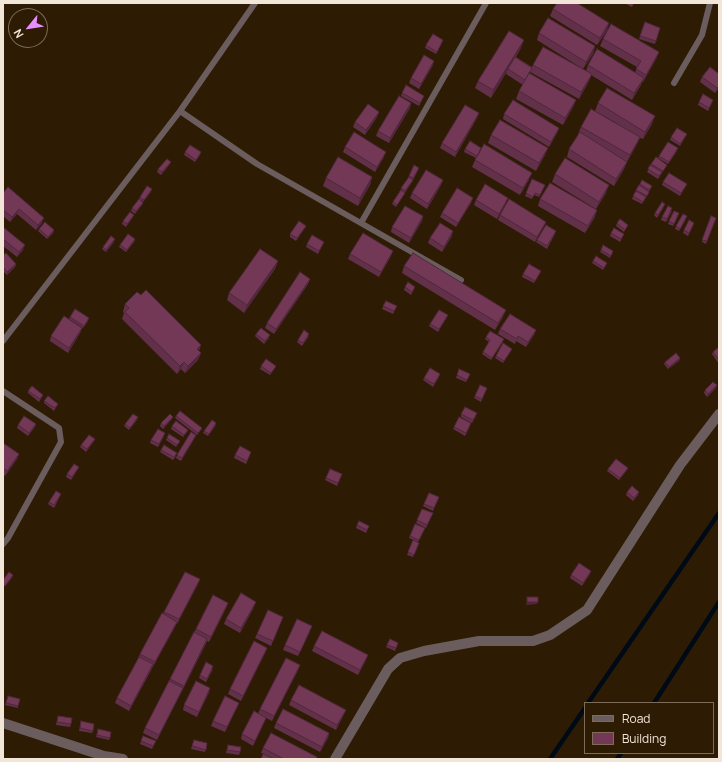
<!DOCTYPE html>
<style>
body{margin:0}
#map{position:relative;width:722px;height:762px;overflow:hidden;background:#2d1b04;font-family:Manrope,sans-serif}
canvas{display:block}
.frame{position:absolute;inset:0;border:4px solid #f2e6d8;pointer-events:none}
.legend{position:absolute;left:584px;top:702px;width:130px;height:52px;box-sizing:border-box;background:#2d1b04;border:1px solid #7c6c59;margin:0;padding:5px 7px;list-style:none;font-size:12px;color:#f2e6d8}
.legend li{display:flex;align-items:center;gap:8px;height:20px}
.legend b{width:20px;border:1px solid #7c6c59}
.north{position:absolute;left:8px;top:8px;width:40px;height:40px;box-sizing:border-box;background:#2d1b04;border:1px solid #7c6c59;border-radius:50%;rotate:240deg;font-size:11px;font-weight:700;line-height:16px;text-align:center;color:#f2e6d8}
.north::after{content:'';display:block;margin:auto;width:14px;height:18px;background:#e88eff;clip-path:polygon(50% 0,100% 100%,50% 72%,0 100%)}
</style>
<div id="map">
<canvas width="722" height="762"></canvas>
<div class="frame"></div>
<ul class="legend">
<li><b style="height:5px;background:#6b5c5e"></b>Road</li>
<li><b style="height:11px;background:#733855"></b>Building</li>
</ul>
<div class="north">N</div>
</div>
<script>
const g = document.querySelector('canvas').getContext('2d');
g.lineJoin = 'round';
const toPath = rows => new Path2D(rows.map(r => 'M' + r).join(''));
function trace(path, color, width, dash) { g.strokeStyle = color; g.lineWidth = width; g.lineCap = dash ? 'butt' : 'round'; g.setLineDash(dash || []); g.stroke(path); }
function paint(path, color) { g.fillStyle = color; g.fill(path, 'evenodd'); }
trace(toPath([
 [588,703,719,513],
 [654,703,719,602],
 [550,759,585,708],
 [617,759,621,753]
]), '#000a16', 4.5);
trace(toPath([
 [674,83,702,35,710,3],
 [180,111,257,164,461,280],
 [361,223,486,3],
 [3,341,180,111,255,3],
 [3,391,59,428,61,442,8,538,3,544]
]), '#6b5c5e', 6);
trace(toPath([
 [3,723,104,756,123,759],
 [335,759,388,669,400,658,424,651,479,641,533,641,550,635,587,610,680,465,719,414]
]), '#6b5c5e', 10);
paint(toPath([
 [624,3,634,3,632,7],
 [553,9,607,31,597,45,550,16],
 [645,22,660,28,655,44,639,39],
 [539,33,595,46,593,54,583,69,537,40],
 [603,39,659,52,656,59,643,82,642,82,641,85,632,100,591,75,589,81,579,99,530,72,530,74,576,100,573,107,563,125,516,99,519,91,523,85,506,74,507,71,491,98,475,88,478,81,521,48,516,57,532,67,533,65,586,71,588,65,635,73,637,67,600,46],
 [442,43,436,54,425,48,426,45],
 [433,65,419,89,409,83,411,78],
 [702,77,719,88,715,93,700,82],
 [402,93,423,98,419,106,401,96],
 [699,102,712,103,708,111,698,105],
 [411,103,410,108,389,143,376,136,378,131],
 [598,103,652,124,643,139,640,138,637,144,627,162,626,161,627,162,624,169,614,186,567,157,569,149,579,134,578,134,581,127,618,124,595,111],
 [379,112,377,117,365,135,353,127,355,122],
 [504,114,559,128,557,133,549,147,503,119],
 [477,118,455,157,440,148,442,143],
 [687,134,680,146,670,140,671,137],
 [491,135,545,155,536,171,488,143],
 [345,147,384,157,375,172,343,152],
 [465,149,529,180,520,195,472,167,476,158,464,152],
 [677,151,668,164,658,158,659,156],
 [185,152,201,152,200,155,195,162,184,155],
 [170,164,161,175,157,172,158,169],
 [651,164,667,165,658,179,647,172],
 [419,168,412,182,396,207,392,204,393,202,408,178,409,176],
 [555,174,606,193,596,209,552,182],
 [372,177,370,185,358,206,323,186,326,178],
 [532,179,545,185,539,197,534,195,532,199,525,196],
 [443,180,441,185,427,209,410,198,412,193],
 [663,182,686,186,680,196,662,185],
 [640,184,652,186,648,194,642,204,632,199,636,190],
 [151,192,143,202,139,199,140,197],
 [3,193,42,223,36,230,17,214,10,222,3,216],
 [540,199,595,217,585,233,538,206],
 [476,200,506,203,497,219,474,205],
 [143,203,142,205,135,214,131,211,132,208],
 [471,203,456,227,440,217,442,213],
 [664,207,657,218,654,215,655,213],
 [672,211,666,222,661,220,662,217],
 [500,215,544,226,535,242,498,220],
 [423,216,422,221,409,243,391,232,392,227],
 [678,216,673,226,668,224,669,221],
 [711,216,716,218,706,244,702,242],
 [133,217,126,227,122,224,123,221],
 [686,219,679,231,675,229,676,226],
 [617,223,628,225,624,232,616,226],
 [306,226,305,228,296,241,290,237,290,234],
 [693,226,688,236,683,233,684,230],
 [3,227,23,250,17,257,3,246],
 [39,229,54,230,53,233,47,239,38,231],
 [611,233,624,234,620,242,610,236],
 [555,234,547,249,536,242,537,240],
 [452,236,442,252,428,243,430,238],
 [135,239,134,242,126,252,119,247,120,245],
 [114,242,106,252,102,249,103,247],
 [324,242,318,254,306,247,307,244],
 [601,250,613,251,610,258,600,252],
 [350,254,391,256,379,277,348,259],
 [3,255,16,264,15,267,7,275,3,271],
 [278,261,275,269,244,313,227,300,229,293],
 [593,261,607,263,603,270,592,263],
 [404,266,503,317,495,330,402,273],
 [541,271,534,283,522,277,523,274],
 [310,279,308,284,274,334,265,328,267,323],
 [405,287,414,289,411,295,404,290],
 [141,295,201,345,199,351,201,353,198,360,185,373,181,369,177,374,122,319,124,313,123,312,125,304],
 [386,301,396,308,393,314,382,309],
 [70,317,88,321,83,328,69,319],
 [447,317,438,332,429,326,430,324],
 [82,328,80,333,68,353,50,341,51,336],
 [500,329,536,330,534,335,526,347,516,341,515,344,498,334],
 [256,334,269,338,264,344,255,336],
 [309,336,302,346,297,342,298,340],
 [486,337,503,342,491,360,482,354,489,342,485,339],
 [719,347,719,364,712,354,713,352],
 [512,349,503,363,495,358,496,356],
 [680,358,679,361,668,369,664,364,665,362],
 [261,366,276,366,275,368,270,375,260,369],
 [459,369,470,374,466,382,456,378],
 [439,377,433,387,423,380,424,378],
 [480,385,487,388,481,402,474,398],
 [716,388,707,397,704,393,705,390],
 [28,391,43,395,39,402,28,393],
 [44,401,58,404,54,411,44,403],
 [461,414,476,416,472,423,461,417],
 [176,416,202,428,201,430,197,435,175,418],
 [172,419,163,429,160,426,161,423],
 [137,420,129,430,124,426,125,424],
 [18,425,35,427,28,436,17,428],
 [216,425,208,436,203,433,204,431],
 [172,426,188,430,187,432,183,437,171,429],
 [470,426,465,436,453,429,454,427],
 [196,435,181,461,176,458,177,455],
 [164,436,158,447,150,443,151,440],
 [167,438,179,443,176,447,166,440],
 [95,439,94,441,86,452,80,447,81,445],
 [3,443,19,454,17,459,5,476,3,474],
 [161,450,176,456,173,460,160,452],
 [235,455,250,455,246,464,234,458],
 [78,469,71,480,66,477,67,474],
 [330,469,342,474,337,486,325,480],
 [608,469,627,470,619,480,607,471],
 [627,492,638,495,633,501,626,495],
 [429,493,439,497,433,511,423,506],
 [61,494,54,508,48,504,49,502],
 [422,509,433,513,426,528,416,523],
 [415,524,425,528,418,542,409,538],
 [357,525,369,526,366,533,356,528],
 [413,540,419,543,413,557,407,555],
 [590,574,582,586,570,578,571,575],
 [198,584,177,624,176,624,129,711,115,703,117,698,138,659,140,654,164,612],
 [228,603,226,608,209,642,207,641,181,693,157,740,143,733,145,728,196,629],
 [254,607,240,633,224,624,226,619],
 [283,617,271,646,255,638,257,634],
 [310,631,298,656,283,650,285,645],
 [390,639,398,643,395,651,386,647],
 [314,646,366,660,358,675,312,651],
 [267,648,265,653,241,701,228,694,230,689],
 [300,665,298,670,272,721,266,718,253,746,241,739,242,734,258,714,260,709],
 [213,669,206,682,199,678,200,675],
 [210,688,197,717,183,710,184,705],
 [7,699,18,706,18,708,5,705],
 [291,700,346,710,336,730,289,705],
 [237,707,225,732,211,726,213,721],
 [58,716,71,724,70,727,56,725],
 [81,721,93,731,92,733,79,731],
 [276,723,329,733,328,738,320,752,274,728],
 [98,729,110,738,109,740,96,737],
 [143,736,156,741,152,749,140,744],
 [193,743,207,743,205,752,191,749],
 [228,745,240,752,239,755,226,753],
 [263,748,316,759,261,759,264,754,261,753]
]), '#633049');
paint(toPath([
 [609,23,607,31,597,45,600,38],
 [524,40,521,48,491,98,493,90],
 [595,46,593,54,583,69,586,62],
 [659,52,656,59,643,82,646,75],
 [434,61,433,65,419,89,421,84],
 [592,74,589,81,579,99,581,92],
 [644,78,641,85,632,100,634,93],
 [719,86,719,88,715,93,717,88],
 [576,100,573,107,563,125,565,118],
 [411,103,410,108,389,143,390,138],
 [379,112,377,117,365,135,366,130],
 [479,113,477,118,455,157,456,152],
 [655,116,652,124,643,139,645,132],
 [559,128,557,133,549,147,551,142],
 [640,137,637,144,627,162,630,155],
 [548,148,545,155,536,171,539,163],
 [678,148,677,151,668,164,669,162],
 [386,152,384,157,375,172,377,167],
 [171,162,170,164,161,175,162,172],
 [627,162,624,169,614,186,616,179],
 [419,168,412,182,404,194,405,191,412,180],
 [532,173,529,180,520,195,523,188],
 [372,177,370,185,358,206,360,198],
 [443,180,441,185,427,209,428,204],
 [609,185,606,193,596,209,599,202],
 [152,189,151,192,143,202,144,200],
 [473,198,471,203,456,227,458,223],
 [508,198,506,203,497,219,499,214],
 [143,203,142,205,135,214,136,211],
 [19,209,17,214,10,222,12,217],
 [597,210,595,217,585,233,588,226],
 [134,215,133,217,126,227,127,224],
 [423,216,422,221,409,243,411,238],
 [44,218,42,223,36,230,38,225],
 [546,222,544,226,535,242,537,237],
 [54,230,53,233,47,239,48,237],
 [453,231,452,236,442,252,444,247],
 [115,239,114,242,106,252,106,250],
 [135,239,134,242,126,252,127,250],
 [25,245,23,250,17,257,19,252],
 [393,251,391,256,379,277,381,272],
 [278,261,275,269,244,313,247,305],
 [16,264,15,267,7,275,7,272],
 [310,279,308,284,274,334,276,329],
 [506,310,503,317,495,330,498,323],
 [448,315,447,317,438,332,439,329],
 [82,328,80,333,68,353,69,348],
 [536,330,534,335,526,347,528,342],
 [270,335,269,338,264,344,265,341],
 [201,345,198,352,197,349],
 [201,353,198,360,185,373,188,366],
 [680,358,679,361,668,369,669,367],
 [184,362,181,369,177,374,180,366],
 [717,385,716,388,707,397,708,394],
 [138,417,137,420,129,430,130,428],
 [173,417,172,419,163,429,164,426],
 [216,423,216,425,208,436,209,434],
 [36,424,35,427,28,436,29,433],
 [196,435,195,438,181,461,182,458],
 [95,439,94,441,86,452,87,449],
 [19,454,17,459,5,476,7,471],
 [628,468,627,470,619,480,620,478],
 [639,492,638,495,633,501,634,498],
 [591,571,590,574,582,586,583,583],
 [13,575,12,578,4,588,5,586],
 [200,579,198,584,177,624,179,619],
 [256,602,254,607,240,633,241,628],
 [527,602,538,602,537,604,526,605],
 [228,603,226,608,209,642,211,637],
 [177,622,175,627,153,667,155,662],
 [207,639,206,644,181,693,157,740,159,735,182,690],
 [267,648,265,653,241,701,243,696],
 [368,655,366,660,358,675,360,670],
 [153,664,152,669,129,711,131,706],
 [300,665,298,670,272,721,274,716],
 [210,688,209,693,197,717,199,712],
 [346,710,336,730,337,725],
 [266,718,264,723,253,746,255,741],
 [329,733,328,738,320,752,322,747]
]), '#50273c');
const building = toPath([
 [557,3,577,3,609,23,600,38,553,9,557,3],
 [548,18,595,46,586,62,539,33,548,18],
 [645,22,660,28,656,41,640,36,645,22],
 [611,24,659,52,646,75,636,69,641,61,603,39,611,24],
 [509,31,524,40,493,90,478,81,509,31],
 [433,34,443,40,437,52,426,45,433,34],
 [543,47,592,74,581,92,533,65,543,47],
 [597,49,644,78,634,93,588,65,597,49],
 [424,55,434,61,421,84,411,78,424,55],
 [515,57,532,68,525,80,508,69,515,57],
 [710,67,719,74,719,86,717,88,702,77,710,67],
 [529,73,576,100,565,118,519,91,529,73],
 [406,85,424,96,420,103,402,93,406,85],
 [607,88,655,116,645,132,598,103,607,88],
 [703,94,713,100,709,108,699,102,703,94],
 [399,96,411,103,390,138,378,131,399,96],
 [513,100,559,128,551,142,504,114,513,100],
 [368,104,379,112,366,130,355,122,368,104],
 [465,105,479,113,456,152,442,143,465,105],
 [591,109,640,137,630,155,581,127,591,109],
 [500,120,548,148,539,163,491,135,500,120],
 [677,128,687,134,680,144,671,137,677,128],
 [354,132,386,152,377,167,345,147,354,132],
 [580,132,627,162,616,179,569,149,580,132],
 [470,141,481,148,477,156,465,149,470,141],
 [668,142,678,148,669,162,659,156,668,142],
 [484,144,532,173,523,188,475,160,484,144],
 [190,145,201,152,196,160,185,152,190,145],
 [338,157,372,177,360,198,326,178,338,157],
 [656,157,667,165,663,171,651,164,656,157],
 [565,158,609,185,599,202,555,174,565,158],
 [167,159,171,162,162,172,158,169,167,159],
 [414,165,419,168,413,178,409,176,414,165],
 [650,165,662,172,659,176,648,169,650,165],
 [426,170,443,180,428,204,412,193,426,170],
 [669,173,687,184,681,193,663,182,669,173],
 [409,177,413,180,405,191,401,188,409,177],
 [532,179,545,185,540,195,535,193,533,197,526,193,532,179],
 [642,180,652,186,649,190,640,184,642,180],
 [550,183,597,210,588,226,540,199,550,183],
 [485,184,508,198,499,214,476,200,485,184],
 [639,185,649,192,647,196,636,190,639,185],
 [147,186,152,189,144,200,140,197,147,186],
 [8,187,44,218,38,225,19,209,12,217,3,210,3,193,8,187],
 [457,188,473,198,458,223,442,213,457,188],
 [401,190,405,193,397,205,393,202,401,190],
 [636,191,646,197,643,202,633,196,636,191],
 [139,199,143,203,136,211,132,208,139,199],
 [509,199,546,222,537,237,500,215,509,199],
 [662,202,665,204,658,215,655,213,662,202],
 [405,206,423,216,411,238,392,227,405,206],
 [668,206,672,208,667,219,662,217,668,206],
 [674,211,679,213,674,224,669,221,674,211],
 [130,212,134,215,127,224,123,221,130,212],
 [683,214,687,216,680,229,676,226,683,214],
 [711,216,716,218,707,241,702,240,711,216],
 [620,219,628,225,625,230,617,223,620,219],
 [689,220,694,223,689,233,684,230,689,220],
 [299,221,306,226,297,238,290,234,299,221],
 [45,222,54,230,48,237,39,229,45,222],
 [440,223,453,231,444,247,430,238,440,223],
 [546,225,556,231,547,246,537,240,546,225],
 [3,227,25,245,19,252,3,239,3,227],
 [614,228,624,234,621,239,611,233,614,228],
 [363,233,393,251,381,272,350,254,363,233],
 [128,234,135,239,127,250,120,245,128,234],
 [312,235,324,242,319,251,307,244,312,235],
 [111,236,115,239,106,250,103,247,111,236],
 [603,245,613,251,611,256,601,250,603,245],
 [260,249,278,261,247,305,229,293,260,249],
 [6,253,16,264,7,272,3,267,3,255,6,253],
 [413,253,506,310,498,323,404,266,413,253],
 [596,256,607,263,604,268,593,261,596,256],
 [529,264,541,271,535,281,523,274,529,264],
 [300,272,310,279,276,329,267,323,300,272],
 [408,282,415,287,412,292,405,287,408,282],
 [146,290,201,345,197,349,201,353,188,366,184,362,180,366,125,312,129,308,125,304,137,292,141,295,146,290],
 [386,301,397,306,394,311,383,306,386,301],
 [75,309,89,318,84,326,70,317,75,309],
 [439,310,448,315,439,329,430,324,439,310],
 [510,314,536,330,528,342,518,336,517,339,500,329,510,314],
 [64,316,82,328,69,348,51,336,64,316],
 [261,328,270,335,265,341,256,334,261,328],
 [304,330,309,334,303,343,298,340,304,330],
 [490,331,504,339,492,358,483,352,490,340,486,337,490,331],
 [503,343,512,349,504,361,496,356,503,343],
 [719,347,719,360,713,352,719,347],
 [676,353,680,358,669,367,665,362,676,353],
 [266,359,276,366,271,373,261,366,266,359],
 [430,368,440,374,434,384,424,378,430,368],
 [459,369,470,374,467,380,457,375,459,369],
 [713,382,717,385,708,394,705,390,713,382],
 [480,385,487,388,482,399,475,396,480,385],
 [32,386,43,395,40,399,28,391,32,386],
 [48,396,58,404,55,408,44,401,48,396],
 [465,407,477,413,473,420,461,414,465,407],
 [180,411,202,428,198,433,176,416,180,411],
 [133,414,138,417,130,428,125,424,133,414],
 [170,414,173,417,164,426,161,423,170,414],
 [24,416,36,424,29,433,18,425,24,416],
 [459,417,471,423,466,433,454,427,459,417],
 [212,420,216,423,209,434,204,431,212,420],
 [176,421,188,430,184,435,172,426,176,421],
 [158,429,165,433,159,444,151,440,158,429],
 [191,432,196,435,182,458,177,455,191,432],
 [169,434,180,441,177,445,167,438,169,434],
 [89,435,95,439,87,449,81,445,89,435],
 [3,443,19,454,7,471,3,468,3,443],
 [164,445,177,453,174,457,161,450,164,445],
 [240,446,251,452,247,461,235,455,240,446],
 [616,459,628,468,620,478,608,469,616,459],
 [74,464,79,467,72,477,67,474,74,464],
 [330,469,342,474,338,483,326,478,330,469],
 [632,486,639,492,634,498,627,492,632,486],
 [56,491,61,494,54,505,49,502,56,491],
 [429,493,439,497,434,508,424,504,429,493],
 [422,509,433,513,427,525,417,520,422,509],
 [359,521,369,526,367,530,357,525,359,521],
 [415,524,425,528,419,540,410,536,415,524],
 [413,540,419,543,414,555,408,552,413,540],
 [579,563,591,571,583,583,571,575,579,563],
 [9,572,13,575,5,586,3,584,3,580,9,572],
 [185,572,200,579,179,619,164,612,185,572],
 [241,593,256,602,241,628,226,619,241,593],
 [213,595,228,603,211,637,196,629,213,595],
 [527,597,538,597,538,602,527,602,527,597],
 [268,610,283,617,273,641,257,634,268,610],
 [162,613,177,622,155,662,140,654,162,613],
 [297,619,312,626,300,652,285,645,297,619],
 [322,631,368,655,360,670,314,646,322,631],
 [194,632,207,639,184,686,170,679,194,632],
 [390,639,398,643,396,648,387,645,390,639],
 [254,641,267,648,243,696,230,689,254,641],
 [139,657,153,664,131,706,117,698,139,657],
 [286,658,300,665,274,716,260,709,286,658],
 [206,662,213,666,207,679,200,675,206,662],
 [169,681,183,688,159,735,145,728,169,681],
 [196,681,210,688,199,712,184,705,196,681],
 [299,685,346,710,337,725,291,700,299,685],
 [8,696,20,699,18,706,6,703,8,696],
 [225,696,239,703,227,727,213,721,225,696],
 [283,709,329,733,322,747,276,723,283,709],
 [254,711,266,718,255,741,242,734,254,711],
 [58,716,72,718,71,724,57,722,58,716],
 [81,721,94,724,93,731,80,728,81,721],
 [98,729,111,732,110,738,97,735,98,729],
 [271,733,317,757,316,759,284,759,263,748,271,733],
 [143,736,156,741,153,746,141,741,143,736],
 [194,740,207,743,206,750,192,746,194,740],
 [228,745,241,747,240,752,227,750,228,745],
 [263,754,274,759,261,759,263,754]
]);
paint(building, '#733855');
trace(building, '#50273c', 1);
</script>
